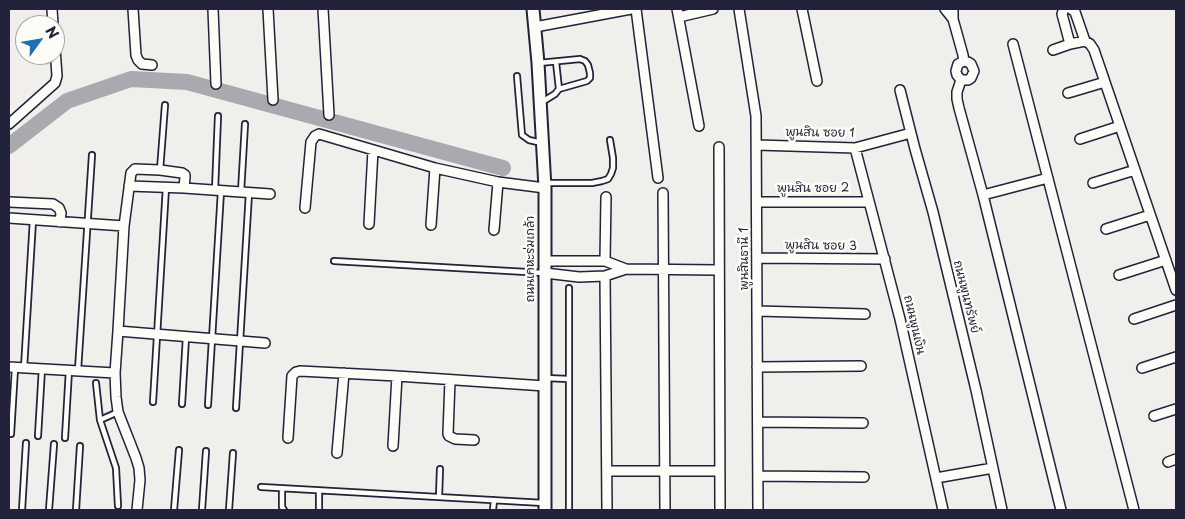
<!DOCTYPE html>
<meta charset="utf-8">
<style>
body{margin:0}
#map{position:relative;width:1185px;height:519px;overflow:hidden;background:#f0efec;font-family:"Playpen Sans",sans-serif}
canvas{display:block}
.frame{position:absolute;inset:0;border:10px solid #22223b;pointer-events:none}
.north{position:absolute;left:15px;top:15px;width:50px;height:50px;box-sizing:border-box;background:#fdfcf7;border:1px solid #a5a5ac;border-radius:50%;rotate:58deg;font-size:14px;font-weight:700;line-height:20px;text-align:center;color:#22223b}
.north::after{content:'';display:block;margin:auto;width:18px;height:22px;background:#1f6fb2;clip-path:polygon(50% 0,100% 100%,50% 72%,0 100%)}
</style>
<div id="map">
<canvas width="1185" height="519"></canvas>
<div class="frame"></div>
<div class="north">N</div>
</div>
<script>
const c = document.querySelector('canvas').getContext('2d');
c.lineJoin = 'round';
const toPath = rows => new Path2D(rows.map(r => 'M' + r).join(''));
function stroke(path, color, width, dash) { c.strokeStyle = color; c.lineWidth = width; c.lineCap = dash ? 'butt' : 'round'; c.setLineDash(dash || []); c.stroke(path); }
function drawText(font, color, halo, rows, align = 'center') {
  c.font = font + ' "Playpen Sans","Playpen Sans Thai",sans-serif'; c.lineWidth = 5; c.setLineDash([]); c.textBaseline = 'middle'; c.strokeStyle = halo; c.fillStyle = color; for (const [text, x, y, turn = 0] of rows) {
    c.save(); c.translate(x, y); c.rotate((+turn || 0) * Math.PI / 180); c.textAlign = isNaN(turn) ? turn : align; if (halo) c.strokeText(text, 0, 0); c.fillText(text, 0, 0); c.restore();
  }
}
stroke(toPath([
 [9,146,67,101,131,79,187,82,503,168]
]), '#a9a9b0', 16);
const service = toPath([
 [556,62,559,89],
 [539,63,580,59,585,61,588,65,590,73,590,78,587,81,559,89,555,94,542,102],
 [517,76,522,135,529,140,542,143],
 [160,170,165,105],
 [546,183,592,183,602,181,608,179,611,174,613,168,613,158,610,140],
 [215,190,218,116],
 [241,192,245,124],
 [334,261,544,273],
 [24,368,33,220],
 [78,370,92,155],
 [545,378,569,379],
 [96,383,100,420,116,468,118,506],
 [153,402,166,187],
 [182,404,186,337],
 [208,405,221,191],
 [236,408,249,193],
 [100,420,118,412],
 [11,434,15,368],
 [38,436,42,368],
 [65,438,69,370],
 [261,487,544,503],
 [282,489,282,507,284,510],
 [439,497,440,469],
 [22,510,26,443],
 [49,510,54,444],
 [76,510,80,446],
 [174,510,179,450],
 [202,510,206,451],
 [229,510,233,453],
 [319,510,319,491],
 [493,510,494,500],
 [569,510,569,288]
]);
const minor = toPath([
 [52,9,53,25],
 [133,9,136,55,138,60,142,64,152,65],
 [213,9,216,84],
 [268,9,273,100],
 [323,9,329,115],
 [636,9,658,178],
 [677,9,699,126],
 [739,9,756,116,758,510],
 [802,9,817,81],
 [945,9,953,19],
 [953,9,953,19,963,55,964,61,958,64,956,71,957,75,961,80,957,92,957,99,959,108,983,195,1061,510],
 [1064,9,1062,14,1070,44],
 [1071,9,1075,12,1085,41],
 [679,17,713,9],
 [535,27,631,9],
 [1013,44,1134,510],
 [1053,50,1070,44,1085,41,1090,44,1094,50,1176,290],
 [961,80,968,80,971,78,974,71,971,64,968,62,964,61],
 [900,90,915,149,933,212,976,390,1002,510],
 [1068,93,1105,82],
 [9,124,55,83,57,76,55,48],
 [1080,139,1120,126],
 [757,145,855,148,911,133],
 [719,147,720,510],
 [855,148,900,319,943,510],
 [1093,183,1135,170],
 [129,186,184,188,270,194],
 [663,193,665,510],
 [983,195,1048,178],
 [9,202,53,204,59,208,61,213,60,222],
 [757,202,869,202],
 [305,208,311,142,315,136,319,134,435,168],
 [9,218,124,226],
 [369,224,373,150],
 [431,225,435,168,498,182,545,188],
 [1106,229,1150,215],
 [494,230,498,182],
 [758,258,885,259],
 [545,261,605,261,626,269],
 [605,261,606,197],
 [545,273,579,277,605,276,626,269,718,270],
 [1119,275,1166,260],
 [605,276,607,510],
 [758,311,865,314],
 [1134,319,1176,305],
 [118,331,265,343],
 [9,367,115,373],
 [757,367,861,366],
 [1142,368,1176,357],
 [450,380,448,434,449,436,455,439,474,440],
 [1154,416,1176,409],
 [758,422,863,423],
 [288,438,292,376,296,372,300,371,397,376,545,386],
 [393,446,397,376],
 [337,453,344,373],
 [1168,462,1176,459],
 [607,471,719,471],
 [758,476,864,477],
 [936,478,993,468],
 [137,510,140,480,139,468,136,458,118,412,116,397,115,373,118,331,124,226,131,173,135,169,160,170,182,173,185,175,185,177,184,188]
]);
const tertiary = toPath([
 [533,9,538,63,545,188,545,510]
]);
stroke(service, '#22223b', 8);
stroke(minor, '#22223b', 12);
stroke(tertiary, '#22223b', 15);
stroke(service, '#fdfcf7', 4.5);
stroke(minor, '#fdfcf7', 9);
stroke(tertiary, '#fdfcf7', 11);
drawText('12px', '#22223b', '#fdfcf7', [
 ["พูนสิน ซอย 1",820,133,1],
 ["พูนสิน ซอย 2",813,189],
 ["พูนสิน ซอย 3",821,246,1],
 ["ถนนเคหะร่มเกล้า",531,259,-90],
 ["พูนสินธานี 1",745,259,-90],
 ["ถนนพูนทรัพย์",966,297,76],
 ["ถนนพูนเงิน",914,325,77]
]);
</script>
